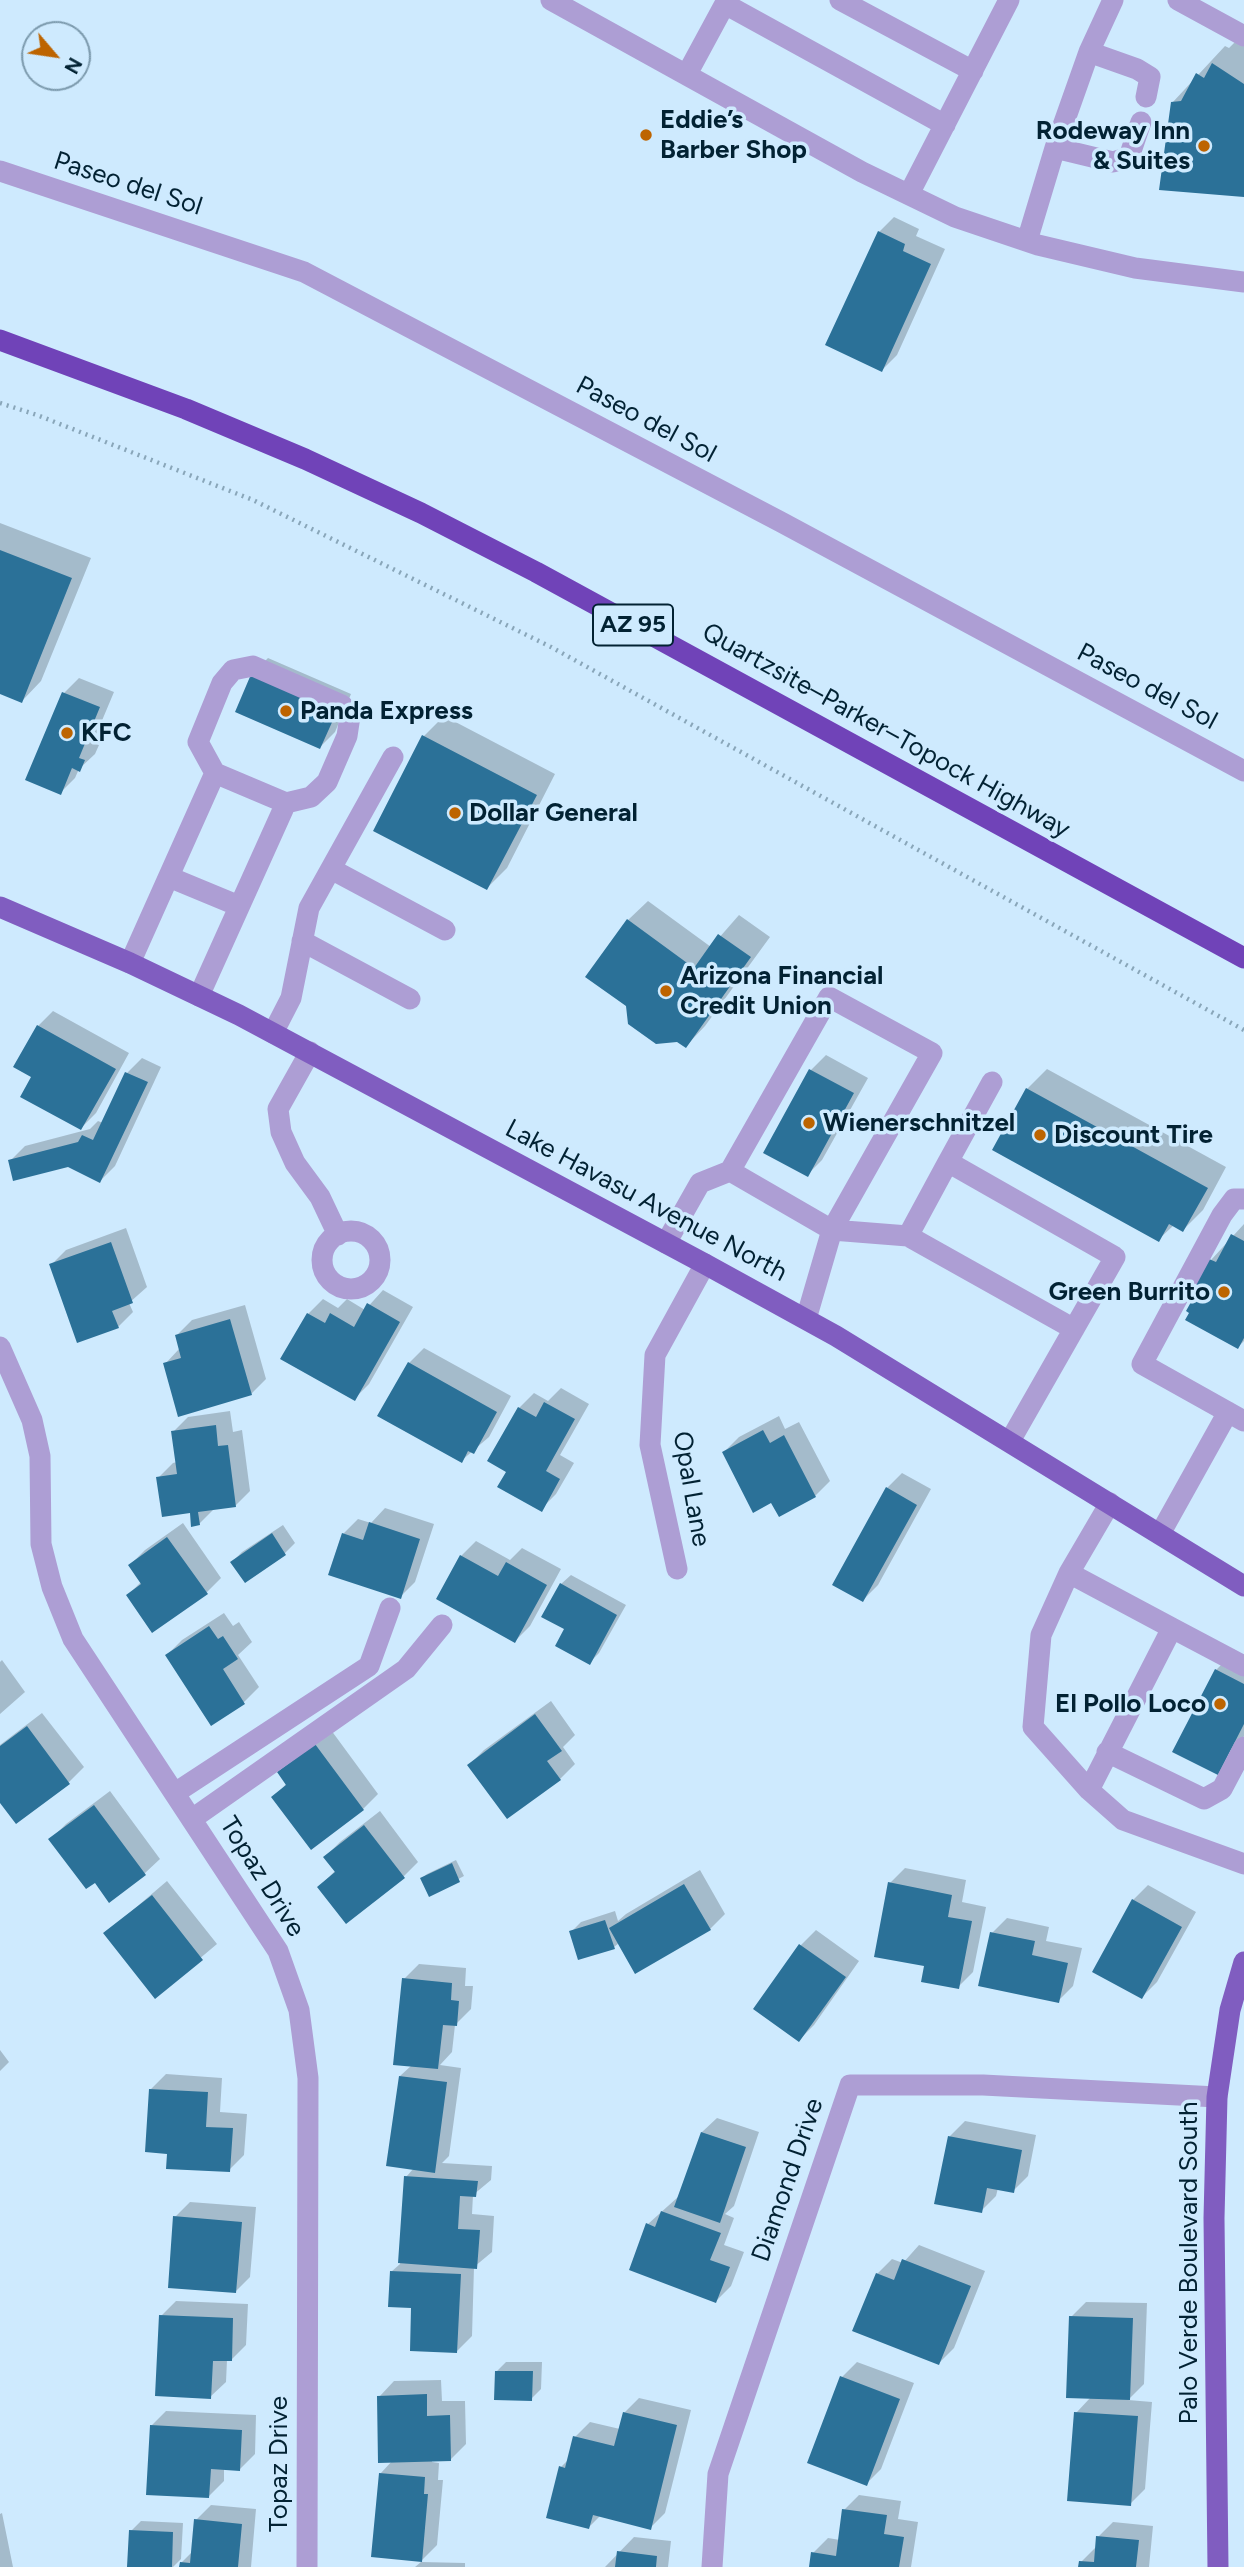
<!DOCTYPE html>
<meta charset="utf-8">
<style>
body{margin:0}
#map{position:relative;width:1244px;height:2567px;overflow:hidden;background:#ceeafe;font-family:Figtree,sans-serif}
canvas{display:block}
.north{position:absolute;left:21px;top:21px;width:70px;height:70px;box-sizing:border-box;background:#ceeafe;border:2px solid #7c9aad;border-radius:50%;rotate:119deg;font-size:19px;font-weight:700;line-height:28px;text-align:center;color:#022233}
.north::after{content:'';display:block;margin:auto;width:24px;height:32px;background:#bd6400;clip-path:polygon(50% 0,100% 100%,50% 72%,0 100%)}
</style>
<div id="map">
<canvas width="1244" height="2567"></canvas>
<div class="north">N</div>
</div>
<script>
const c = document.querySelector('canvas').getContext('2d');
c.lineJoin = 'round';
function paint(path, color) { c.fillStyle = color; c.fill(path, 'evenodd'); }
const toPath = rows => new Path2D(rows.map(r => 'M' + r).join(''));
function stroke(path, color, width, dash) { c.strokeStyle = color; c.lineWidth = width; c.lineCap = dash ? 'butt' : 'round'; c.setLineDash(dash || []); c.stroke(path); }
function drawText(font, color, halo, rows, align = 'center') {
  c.font = font + ' Figtree,sans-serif'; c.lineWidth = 7; c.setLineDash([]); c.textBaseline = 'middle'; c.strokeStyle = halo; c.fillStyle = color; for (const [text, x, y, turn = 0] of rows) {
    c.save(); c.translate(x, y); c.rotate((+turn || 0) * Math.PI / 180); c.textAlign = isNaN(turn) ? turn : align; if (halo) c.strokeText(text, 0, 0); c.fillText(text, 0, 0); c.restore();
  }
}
paint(toPath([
 [1241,36,1244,38,1244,196,1172,103,1225,46,1229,48],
 [894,217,919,229,916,236,945,249,897,355,882,370,879,232],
 [0,523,91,558,41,681,22,701,0,692],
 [268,658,351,694,335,732,320,747,253,673],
 [79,678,114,692,93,742,99,745,95,754,79,769,75,778,60,793,27,779,64,693],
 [444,716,555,774,507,868,487,888,424,736],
 [648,901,711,947,739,915,770,937,705,1026,686,1046,628,920],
 [53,1011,129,1053,96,1113,81,1128,33,1077,38,1026],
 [826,1055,868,1078,822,1160,807,1175,766,1152,811,1070],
 [142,1058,161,1067,115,1166,100,1181,68,1166,10,1161,25,1146,90,1129,98,1121,103,1123,127,1073],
 [1047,1069,1226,1167,1203,1210,1183,1230,1174,1225,1158,1240,1027,1089],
 [1244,1224,1244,1341,1238,1347,1190,1299,1211,1260],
 [126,1228,147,1287,129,1303,133,1312,118,1327,51,1265,66,1250],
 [383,1290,413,1307,369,1384,354,1399,308,1314,323,1299,338,1308,347,1299,365,1310],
 [245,1305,266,1379,251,1394,165,1364,180,1348,177,1335,192,1320],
 [424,1348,511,1396,489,1437,461,1461,409,1363],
 [561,1388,589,1404,560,1455,574,1463,556,1494,541,1509,508,1471,519,1408,534,1393,548,1401],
 [230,1411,233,1432,242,1430,250,1491,235,1506,215,1508,199,1524,191,1511,158,1478,173,1463,177,1462,173,1432,188,1417],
 [779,1416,785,1429,799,1422,830,1481,815,1496,724,1452,739,1437],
 [902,1473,931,1489,878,1585,863,1600,887,1488],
 [385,1508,434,1524,415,1582,400,1597,343,1534,358,1519,371,1523],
 [183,1523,221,1578,207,1592,128,1595,142,1581,130,1565,145,1550],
 [283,1525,295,1543,285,1553,245,1581,232,1562,242,1552],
 [476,1541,510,1560,522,1548,561,1569,530,1626,515,1641,461,1556],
 [571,1575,626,1605,599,1653,589,1663,561,1584],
 [224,1613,233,1626,239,1622,252,1642,238,1655,259,1687,244,1702,211,1723,167,1655,182,1640],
 [1231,1655,1244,1661,1244,1736,1233,1758,1216,1670],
 [2,1660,25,1692,0,1714,0,1662],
 [551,1701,575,1735,563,1747,575,1764,560,1779,469,1765,484,1750],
 [42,1713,84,1767,69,1782,16,1822,0,1800,0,1745],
 [331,1730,378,1794,363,1809,311,1848,274,1797,287,1783,279,1772],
 [110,1791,160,1859,145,1873,109,1900,95,1881,51,1839,66,1824],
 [380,1811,418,1862,403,1877,319,1887,336,1870,325,1857,340,1842],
 [456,1860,464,1876,430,1894,422,1878,427,1874],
 [905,1868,966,1880,962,1902,986,1907,973,1972,958,1987,926,1964,890,1883],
 [700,1870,725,1914,710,1929,619,1943,614,1947,571,1932,581,1922,615,1911,618,1921,626,1914],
 [167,1881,217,1944,155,1996,106,1933],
 [1148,1885,1196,1912,1157,1982,1142,1997,1133,1900],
 [1007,1918,1049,1927,1046,1941,1082,1948,1073,1986,1058,2001,992,1933],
 [816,1930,859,1961,814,2025,799,2040,801,1945],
 [419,1964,466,1968,465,1986,473,1986,471,2009,455,2025,452,2052,440,2065,461,2068,449,2156,442,2163,492,2166,491,2180,473,2195,472,2214,494,2216,492,2252,474,2267,472,2336,457,2351,413,2306,391,2272,400,2264,406,2177,414,2168,400,2076,412,2065,404,1979],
 [0,2050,9,2062,0,2071],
 [166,2074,222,2078,220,2112,247,2114,244,2155,229,2170,169,2152,151,2089],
 [717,2118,759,2132,734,2206,725,2214,734,2218,724,2245,744,2252,731,2286,716,2301,648,2224,678,2197,680,2197,702,2132],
 [965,2121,1036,2135,1028,2176,1013,2191,998,2188,996,2196,981,2211,950,2136],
 [190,2202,256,2207,250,2277,235,2292,175,2217],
 [919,2245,985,2271,954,2348,939,2363,877,2274,892,2259,903,2263],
 [176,2301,248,2304,246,2345,231,2360,227,2360,226,2382,210,2397,161,2316],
 [1086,2302,1147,2303,1144,2384,1128,2400,1152,2402,1145,2489,1130,2504,1076,2413,1091,2397,1071,2317],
 [506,2362,542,2362,541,2389,531,2399,497,2371],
 [857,2362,914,2383,881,2469,866,2484,842,2377],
 [441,2380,442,2401,465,2401,466,2444,451,2459,432,2459,432,2462,439,2463,438,2480,443,2480,437,2545,422,2560,380,2474,393,2460,379,2397,394,2381],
 [639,2398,691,2410,665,2513,650,2528,601,2515,589,2527,561,2467,569,2459,575,2437,590,2422,620,2429,624,2413],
 [166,2411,256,2415,255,2454,240,2469,224,2468,224,2481,209,2496,151,2426],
 [859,2495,901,2501,898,2519,918,2522,911,2567,811,2567,813,2553,828,2538,840,2540,844,2510],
 [211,2505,256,2509,251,2567,181,2567,181,2563,193,2551,196,2520],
 [2,2513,13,2567,0,2567,0,2514],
 [141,2521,183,2523,181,2559,173,2567,129,2567,131,2531],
 [1113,2522,1153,2526,1149,2567,1080,2567,1081,2562,1096,2547,1098,2537],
 [634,2537,671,2541,668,2567,605,2567],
 [421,2562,465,2563,465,2567,415,2567]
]), '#0003');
paint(toPath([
 [1212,63,1244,84,1244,197,1159,190,1171,102,1181,101,1196,73,1204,78],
 [878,231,905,244,903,251,931,264,882,372,825,345],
 [0,550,72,578,22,703,0,694],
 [252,672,338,709,320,749,235,712],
 [62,692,100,707,79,758,85,760,80,772,72,768,61,795,25,780],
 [422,735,537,795,487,890,373,831],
 [627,919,694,968,718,934,751,957,686,1048,677,1042,656,1044,628,1024,626,1006,585,977],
 [37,1025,116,1069,81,1130,20,1097,31,1077,13,1067],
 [809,1069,854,1093,808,1177,763,1153],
 [125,1072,148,1082,100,1183,68,1167,13,1181,8,1160,78,1142,82,1135,93,1140],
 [1026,1088,1208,1188,1183,1232,1169,1224,1159,1242,992,1150],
 [1231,1234,1244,1241,1244,1338,1238,1349,1185,1320,1189,1313,1186,1311,1191,1302,1187,1300,1209,1259,1216,1262],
 [111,1242,133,1303,112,1311,119,1328,77,1343,49,1264],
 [367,1303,400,1322,355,1401,280,1359,307,1313,325,1323,330,1313,354,1327],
 [230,1319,252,1395,178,1417,163,1363,181,1358,175,1335],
 [408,1362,497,1412,474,1454,468,1451,462,1463,377,1416],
 [544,1402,575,1419,546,1471,560,1479,542,1512,497,1487,506,1472,487,1461,518,1407,536,1417],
 [216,1425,218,1446,228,1445,236,1507,198,1512,200,1525,191,1527,190,1513,162,1517,156,1477,177,1474,171,1431],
 [763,1430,770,1443,784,1435,816,1497,779,1517,771,1503,753,1513,722,1452],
 [886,1487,917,1505,863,1602,832,1585],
 [369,1522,420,1539,401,1599,328,1575,342,1533,363,1540],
 [272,1533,286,1555,245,1583,230,1562],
 [167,1537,208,1594,152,1633,126,1595,141,1584,128,1565],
 [460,1555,498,1576,506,1562,547,1585,515,1643,436,1599],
 [560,1583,617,1615,590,1665,555,1646,564,1629,541,1617],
 [209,1626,218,1639,223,1636,238,1659,223,1669,245,1704,211,1726,165,1655],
 [1215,1669,1244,1684,1244,1724,1218,1775,1172,1752],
 [535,1714,562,1751,547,1761,561,1780,507,1819,467,1765],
 [27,1726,70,1784,16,1824,0,1803,0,1746],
 [315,1744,364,1810,311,1850,271,1797,286,1785,277,1772],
 [94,1805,146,1875,109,1903,95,1883,86,1889,48,1839],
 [364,1825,405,1878,346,1924,317,1887,335,1872,323,1857],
 [452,1863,460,1882,429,1897,420,1878],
 [888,1882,952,1895,948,1917,972,1921,959,1989,921,1982,924,1966,874,1957],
 [684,1884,711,1930,635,1974,609,1928],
 [152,1895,203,1960,155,1999,103,1933],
 [1132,1899,1182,1927,1142,1999,1092,1972],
 [605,1920,615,1949,578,1960,569,1931],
 [990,1932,1035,1941,1032,1955,1068,1963,1059,2003,978,1986],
 [799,1944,846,1977,799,2042,753,2009],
 [402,1978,452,1983,451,2000,459,2001,457,2026,443,2025,438,2069,393,2065],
 [399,2076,447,2082,435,2173,386,2166],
 [149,2089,208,2092,206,2127,233,2128,230,2172,166,2169,167,2154,145,2152],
 [701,2132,746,2147,720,2223,674,2207],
 [948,2136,1022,2150,1014,2193,987,2188,982,2213,934,2204],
 [404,2176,478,2181,476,2197,460,2196,458,2229,480,2230,477,2269,398,2263],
 [661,2211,721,2233,710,2260,730,2267,716,2303,629,2270,646,2223,655,2227],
 [173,2216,242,2222,236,2293,168,2288],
 [902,2259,971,2286,939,2365,852,2331,876,2273,894,2280],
 [390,2271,461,2274,457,2353,410,2351,411,2308,388,2307],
 [159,2315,233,2318,232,2361,213,2361,211,2399,155,2396],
 [1069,2316,1133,2318,1130,2400,1066,2398],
 [495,2371,533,2371,532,2401,494,2400],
 [840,2376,900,2399,867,2486,807,2463],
 [427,2394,427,2416,450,2415,451,2461,378,2463,377,2396],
 [623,2412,677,2425,651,2530,593,2515,589,2529,546,2518,559,2466,565,2468,573,2436,614,2446],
 [1074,2412,1138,2416,1131,2506,1067,2501],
 [150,2425,242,2430,240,2471,211,2469,209,2498,146,2495],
 [379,2473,425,2477,424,2494,428,2494,422,2562,371,2557],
 [842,2509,887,2515,884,2534,904,2537,899,2567,809,2567,811,2552,836,2556],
 [194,2519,242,2524,238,2567,179,2567,180,2562,190,2563],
 [129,2530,173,2532,172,2567,127,2567],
 [1096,2536,1139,2540,1136,2567,1078,2567,1079,2561,1094,2562],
 [617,2551,657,2556,656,2567,615,2567]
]), '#2b7198');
stroke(toPath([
 [0,403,37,415,253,500,551,647,1244,1030]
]), '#89a6b9', 4.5, [2, 5]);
stroke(toPath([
 [551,0,862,172,955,217,1038,245,1135,268,1244,282],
 [840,0,973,71],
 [1178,0,1244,36],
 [725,4,945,125],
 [1089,52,1137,69,1150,77,1146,97],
 [687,74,727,0],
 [1055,148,1113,162,1129,157,1141,122],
 [0,171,304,272,781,522,1244,771],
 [909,194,1009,0],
 [1027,241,1055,148,1089,52,1113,0],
 [331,869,445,930],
 [169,877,239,906],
 [302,941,410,999],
 [130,963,215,773],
 [199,996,286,803,215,773,198,742,222,683,233,670,253,666,342,705,350,716,347,736,327,782,311,797,286,803],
 [273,1033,291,998,309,908,393,757],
 [310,1052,278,1109,281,1132,295,1163,320,1197,338,1235],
 [948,1162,992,1082],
 [730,1171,832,1230,908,1236],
 [1244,1199,1234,1199,1222,1215,1142,1364,1244,1421],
 '322 1260a29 29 0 1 1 58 0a29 29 0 1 1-58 0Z',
 [666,1243,700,1183,730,1171,829,997,932,1053,832,1230,806,1319],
 [0,1347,32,1420,40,1456,41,1544,52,1587,73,1639,278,1951,299,2010,308,2078,307,2567],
 [1010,1441,1115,1257,948,1162,908,1236,1074,1329],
 [1110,1503,1069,1573,1041,1635,1033,1727,1089,1790,1123,1820,1244,1864],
 [1160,1534,1228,1412],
 [677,1569,650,1445,655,1355,705,1264],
 [1069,1573,1172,1628,1089,1790],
 [1172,1628,1244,1666],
 [1107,1752,1204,1799,1222,1789,1244,1747],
 [175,1793,369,1666,390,1608],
 [192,1819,406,1669,442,1625],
 [712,2567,718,2474,850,2085,983,2085,1217,2097]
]), '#ad9ed4', 21);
stroke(toPath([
 [0,907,130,963,239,1015,705,1264,836,1336,1244,1586],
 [1218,2567,1214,2218,1217,2097,1230,2010,1244,1962]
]), '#805dc0', 21);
stroke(toPath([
 [0,340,186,409,305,459,421,513,536,572,1244,958]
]), '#7043b8', 21);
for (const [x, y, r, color] of [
 [646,135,7,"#bd6400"],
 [1204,146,7,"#bd6400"],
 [286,711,7,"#bd6400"],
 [67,733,7,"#bd6400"],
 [455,813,7,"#bd6400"],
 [666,991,7,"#bd6400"],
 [809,1123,7,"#bd6400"],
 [1040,1135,7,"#bd6400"],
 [1224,1292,7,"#bd6400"],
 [1220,1704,7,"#bd6400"]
]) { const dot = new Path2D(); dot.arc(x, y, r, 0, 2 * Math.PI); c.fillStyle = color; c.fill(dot); stroke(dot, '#ceeafe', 2.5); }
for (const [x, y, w] of [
 [633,625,80]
]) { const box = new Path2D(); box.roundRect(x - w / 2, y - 20.5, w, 41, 5); c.fillStyle = '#ceeafe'; c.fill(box); stroke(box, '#022233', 2); }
drawText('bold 24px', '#022233', null, [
 ["AZ 95",633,625]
]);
drawText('bold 26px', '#022233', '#ceeafe', [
 ["Eddie’s",660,120],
 ["Barber Shop",660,150],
 ["Rodeway Inn",1190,131,"right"],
 ["& Suites",1190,161,"right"],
 ["Panda Express",300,711],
 ["KFC",81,733],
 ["Dollar General",469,813],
 ["Arizona Financial",680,976],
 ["Credit Union",680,1006],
 ["Wienerschnitzel",823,1123],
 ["Discount Tire",1054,1135],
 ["Green Burrito",1210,1292,"right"],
 ["El Pollo Loco",1206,1704,"right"]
], 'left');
drawText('26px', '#022233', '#ceeafe', [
 ["Paseo del Sol",128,184,18],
 ["Paseo del Sol",646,420,28],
 ["Paseo del Sol",1147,687,28],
 ["Quartzsite–Parker–Topock Highway",886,731,29],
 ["Lake Havasu Avenue North",646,1201,28],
 ["Opal Lane",691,1489,80],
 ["Topaz Drive",262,1877,58],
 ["Diamond Drive",788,2180,-71],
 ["Palo Verde Boulevard South",1189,2263,-90],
 ["Topaz Drive",279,2464,-90]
]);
</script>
